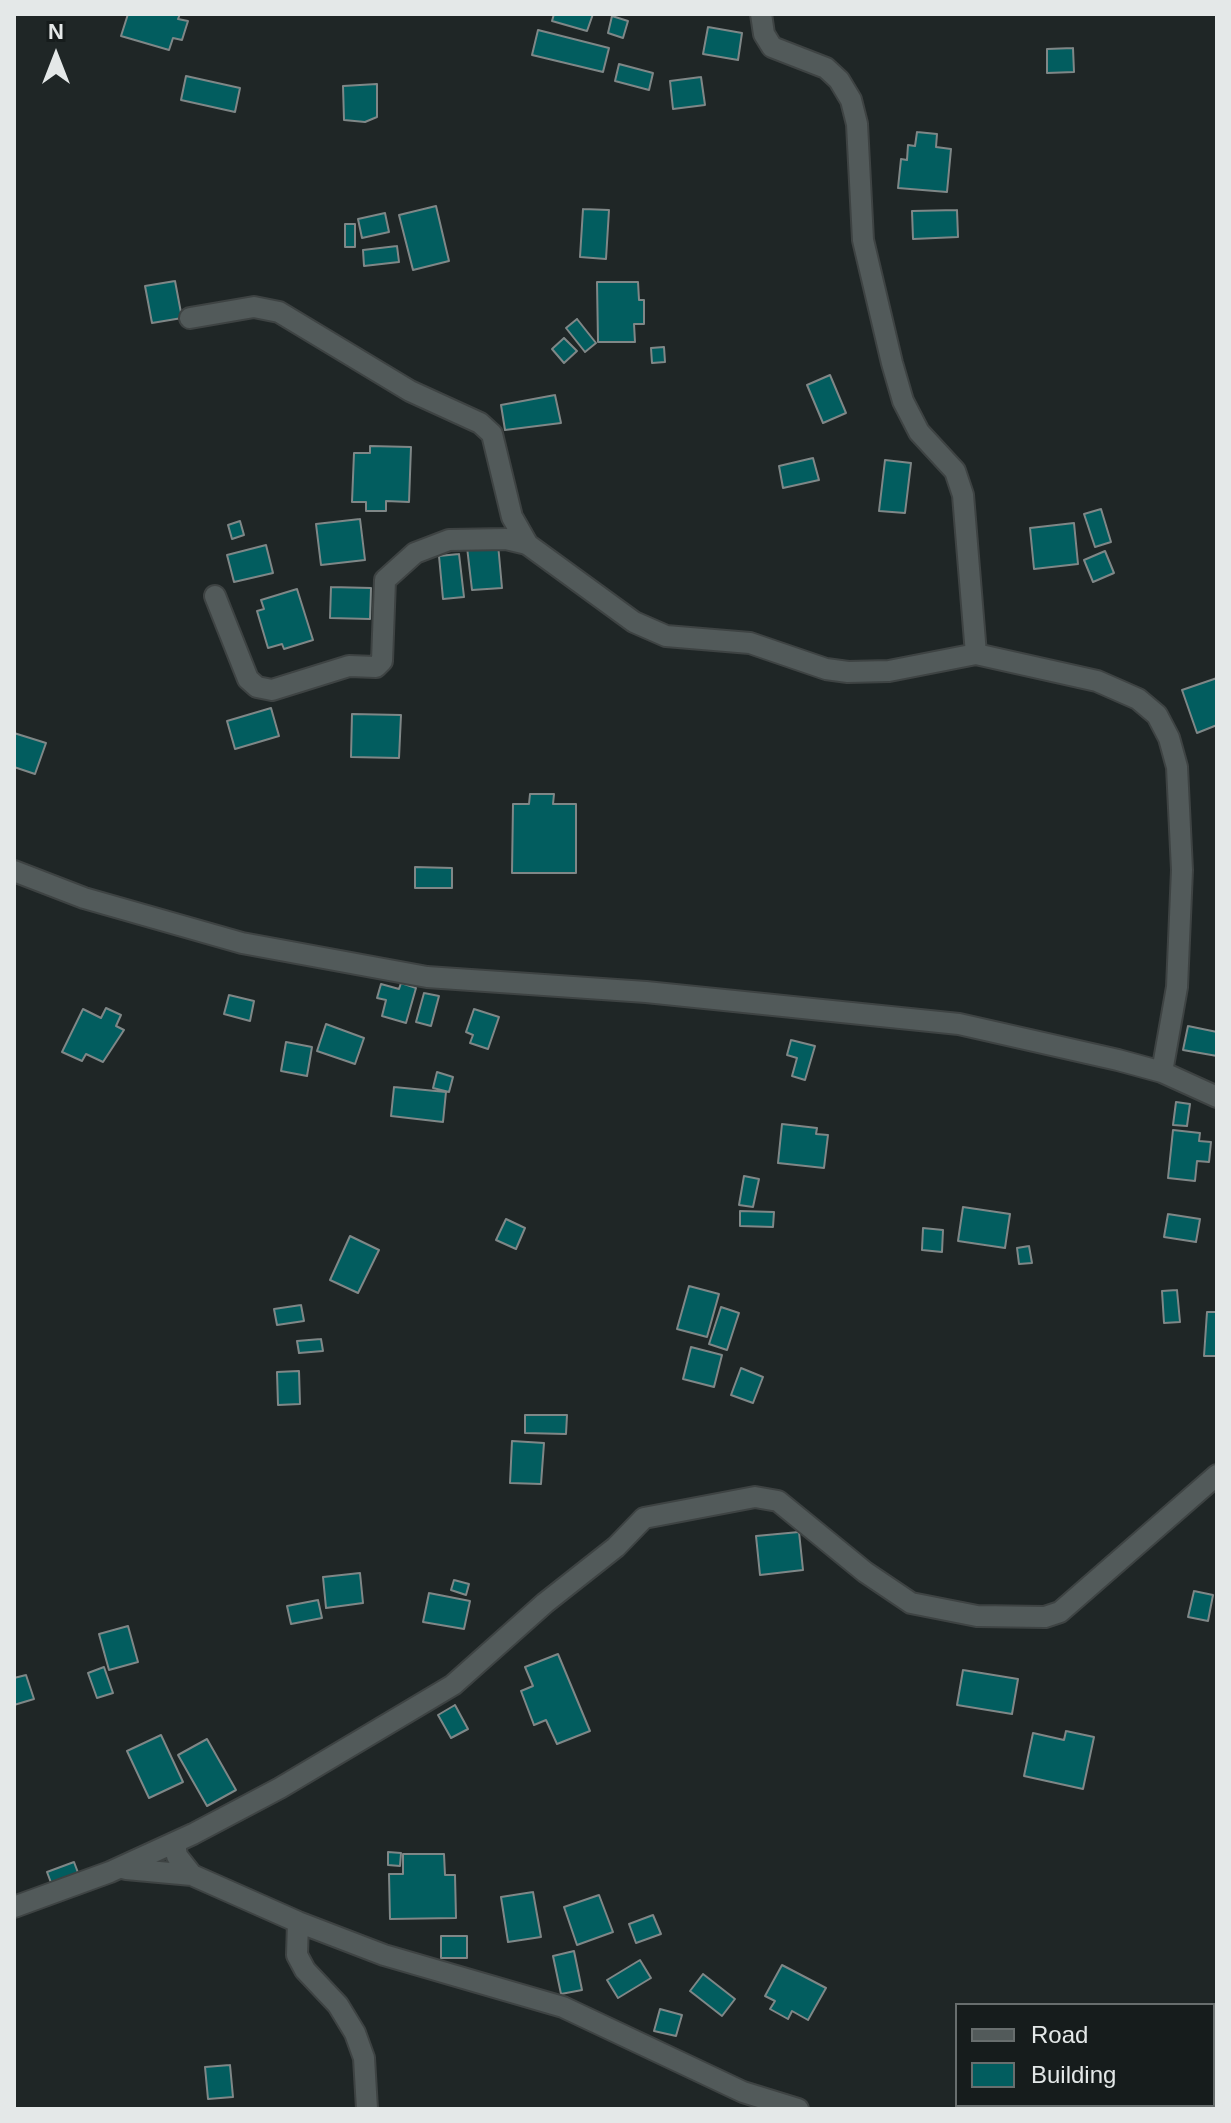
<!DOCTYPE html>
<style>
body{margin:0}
#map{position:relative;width:1231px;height:2123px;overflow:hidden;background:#1f2626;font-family:Arial,sans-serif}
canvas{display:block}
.frame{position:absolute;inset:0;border:16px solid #e4e8e8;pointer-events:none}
.legend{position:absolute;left:955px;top:2003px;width:260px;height:104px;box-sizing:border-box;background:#161c1c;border:2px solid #686e6e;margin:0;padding:10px 14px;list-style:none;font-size:24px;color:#e4e8e8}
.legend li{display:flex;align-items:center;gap:16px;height:40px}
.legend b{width:40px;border:2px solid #686e6e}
.north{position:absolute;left:16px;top:16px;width:80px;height:80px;-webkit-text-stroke:6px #161c1c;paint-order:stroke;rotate:0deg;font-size:22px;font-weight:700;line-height:32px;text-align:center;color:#e4e8e8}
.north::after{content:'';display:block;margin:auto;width:28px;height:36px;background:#e4e8e8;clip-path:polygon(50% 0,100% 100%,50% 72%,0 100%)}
</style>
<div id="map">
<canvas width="1231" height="2123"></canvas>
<div class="frame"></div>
<ul class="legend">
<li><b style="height:10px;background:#525a5a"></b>Road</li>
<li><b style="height:22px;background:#025d5f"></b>Building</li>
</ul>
<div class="north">N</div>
</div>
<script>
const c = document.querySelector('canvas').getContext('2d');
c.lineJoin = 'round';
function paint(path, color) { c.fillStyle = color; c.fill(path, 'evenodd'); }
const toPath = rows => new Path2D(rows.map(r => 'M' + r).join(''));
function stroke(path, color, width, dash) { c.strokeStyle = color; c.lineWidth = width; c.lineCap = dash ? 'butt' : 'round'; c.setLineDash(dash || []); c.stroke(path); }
const building = toPath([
 [128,14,180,14,178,19,188,21,182,40,173,38,169,50,121,36,128,14],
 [554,14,593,14,587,31,552,21,554,14],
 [612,16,628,21,623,38,608,33,612,16],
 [708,27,742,33,738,60,703,54,708,27],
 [538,30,609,48,603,72,532,55,538,30],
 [1073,48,1074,72,1047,73,1047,49,1073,48],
 [619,64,653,73,649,90,615,81,619,64],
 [186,76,240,88,235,112,181,100,186,76],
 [701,77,705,105,673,109,670,81,701,77],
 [377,84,377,117,365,122,344,120,343,86,377,84],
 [917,132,937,134,936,147,951,149,947,192,898,188,901,159,907,160,908,145,915,146,917,132],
 [436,206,449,261,413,270,399,215,436,206],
 [583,209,609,210,606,259,580,257,583,209],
 [957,210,958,237,913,239,912,211,957,210],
 [385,213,389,232,362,238,358,219,385,213],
 [345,224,355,224,355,247,345,247,345,224],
 [397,246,399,262,364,266,363,250,397,246],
 [175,281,182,318,152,323,145,286,175,281],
 [597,282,638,282,639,300,644,300,644,324,634,324,635,342,598,342,597,282],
 [577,319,596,343,585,352,566,328,577,319],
 [564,338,577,351,564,363,552,349,564,338],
 [664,347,665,362,652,363,651,348,664,347],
 [830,375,846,413,823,423,807,385,830,375],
 [555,395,561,423,505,430,501,405,555,395],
 [370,446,411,447,409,502,386,501,386,511,366,511,366,502,352,502,354,453,370,453,370,446],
 [813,458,819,480,783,488,779,466,813,458],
 [885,460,911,463,905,513,879,511,885,460],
 [1101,509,1111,542,1095,547,1084,514,1101,509],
 [360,519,365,560,321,565,316,524,360,519],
 [240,521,244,535,232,539,228,525,240,521],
 [1074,523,1078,564,1034,569,1030,528,1074,523],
 [498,544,502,588,472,590,467,547,498,544],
 [266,545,273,573,234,582,227,555,266,545],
 [1105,551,1114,573,1093,582,1084,560,1105,551],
 [459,554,464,597,443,599,439,556,459,554],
 [331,587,371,588,370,619,330,618,331,587],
 [297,589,313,640,284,649,282,644,268,648,257,611,264,609,261,600,297,589],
 [1217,678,1217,725,1197,733,1182,690,1217,678],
 [271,708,279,736,235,749,227,721,271,708],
 [352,714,401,715,399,758,351,757,352,714],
 [14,733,46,743,35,774,14,767,14,733],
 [530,794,554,794,553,804,576,804,576,873,512,873,513,804,529,804,530,794],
 [415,867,452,868,452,888,415,888,415,867],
 [401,983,416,988,406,1023,382,1016,386,1000,377,998,381,984,399,989,401,983],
 [424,993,439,996,431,1026,416,1022,424,993],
 [229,995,254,1001,250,1021,224,1014,229,995],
 [106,1008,121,1015,116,1026,124,1030,103,1062,86,1054,82,1061,62,1052,83,1009,101,1018,106,1008],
 [474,1009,499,1017,488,1049,470,1043,473,1035,466,1032,474,1009],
 [326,1024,364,1038,355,1064,317,1051,326,1024],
 [1188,1026,1217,1032,1217,1056,1183,1050,1188,1026],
 [791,1040,815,1046,805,1080,792,1076,797,1058,787,1055,791,1040],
 [286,1042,312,1047,307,1076,281,1071,286,1042],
 [437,1072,453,1077,449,1092,433,1088,437,1072],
 [394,1087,446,1092,443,1122,391,1116,394,1087],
 [1176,1102,1190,1104,1187,1126,1173,1125,1176,1102],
 [782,1124,817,1128,816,1134,828,1135,824,1168,778,1163,782,1124],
 [1173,1130,1200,1133,1199,1141,1211,1142,1209,1162,1197,1161,1195,1181,1168,1178,1173,1130],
 [744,1176,759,1179,753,1207,739,1205,744,1176],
 [963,1207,1010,1214,1005,1248,958,1241,963,1207],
 [740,1211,774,1212,773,1227,740,1226,740,1211],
 [1168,1214,1200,1219,1196,1242,1164,1237,1168,1214],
 [506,1219,525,1228,516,1249,496,1240,506,1219],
 [923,1228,943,1230,942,1252,922,1250,923,1228],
 [350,1236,379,1250,358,1293,330,1280,350,1236],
 [1029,1246,1032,1263,1019,1264,1017,1248,1029,1246],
 [689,1286,719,1294,707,1337,677,1329,689,1286],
 [1177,1290,1180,1322,1164,1323,1162,1291,1177,1290],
 [301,1305,304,1321,277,1325,274,1309,301,1305],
 [721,1307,739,1313,727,1350,709,1344,721,1307],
 [1207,1312,1217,1312,1217,1356,1204,1356,1207,1312],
 [321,1339,323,1351,299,1353,297,1341,321,1339],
 [691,1347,722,1355,714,1387,683,1379,691,1347],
 [741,1368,763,1377,753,1403,731,1395,741,1368],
 [299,1371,300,1404,278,1405,277,1372,299,1371],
 [525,1415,567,1415,566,1434,525,1433,525,1415],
 [512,1441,544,1443,541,1484,510,1483,512,1441],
 [799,1532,803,1570,760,1575,756,1536,799,1532],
 [360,1573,363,1603,326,1608,323,1577,360,1573],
 [454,1580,469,1584,466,1595,451,1590,454,1580],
 [1194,1591,1213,1595,1208,1621,1188,1617,1194,1591],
 [429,1593,470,1601,464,1629,423,1622,429,1593],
 [318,1600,322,1618,291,1624,287,1606,318,1600],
 [128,1626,138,1662,109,1670,99,1634,128,1626],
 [558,1654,590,1731,557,1744,546,1720,534,1725,521,1691,533,1686,525,1667,558,1654],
 [104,1667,113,1693,97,1698,88,1673,104,1667],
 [963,1670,1018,1679,1012,1714,957,1705,963,1670],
 [26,1675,34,1699,14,1705,14,1678,26,1675],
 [455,1705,468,1729,451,1738,438,1715,455,1705],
 [1066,1731,1094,1737,1083,1789,1024,1776,1033,1733,1064,1740,1066,1731],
 [161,1735,183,1782,149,1798,127,1751,161,1735],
 [207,1739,236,1790,207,1806,178,1755,207,1739],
 [388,1852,401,1853,400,1866,388,1865,388,1852],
 [403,1854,444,1854,445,1875,455,1875,456,1918,390,1919,389,1874,403,1874,403,1854],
 [74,1862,80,1878,53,1888,47,1872,74,1862],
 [533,1892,541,1937,508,1942,501,1897,533,1892],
 [599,1895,613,1932,577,1945,564,1907,599,1895],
 [653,1915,661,1934,636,1943,629,1924,653,1915],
 [441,1936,467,1936,467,1958,441,1958,441,1936],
 [574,1951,582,1990,561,1994,553,1956,574,1951],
 [640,1960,651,1978,618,1998,607,1980,640,1960],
 [782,1965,826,1988,808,2020,792,2011,788,2019,770,2009,775,2001,765,1996,782,1965],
 [703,1974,735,1999,722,2016,690,1991,703,1974],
 [660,2009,682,2015,676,2036,654,2031,660,2009],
 [230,2065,233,2097,208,2099,205,2067,230,2065]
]);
paint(building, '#025d5f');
stroke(building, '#7f8787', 2);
const minor = toPath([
 [761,14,764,34,772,47,826,68,839,80,851,100,857,124,863,240,892,363,903,401,919,432,955,471,963,495,976,654],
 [190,318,254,307,279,312,410,391,480,423,492,434,512,517,528,545],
 [215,596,248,679,257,687,272,690,349,666,376,667,382,661,385,580,415,553,449,540,506,539,527,544,634,622,666,636,750,643,826,669,848,672,889,671,976,654,1097,681,1138,699,1157,715,1169,738,1177,767,1182,870,1177,987,1162,1072],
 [14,871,84,898,242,943,427,977,646,992,959,1024,1118,1060,1162,1072,1217,1097],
 [175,1843,177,1856,192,1875,298,1922,384,1955,563,2007,743,2092,798,2109],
 [126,1869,192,1875],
 [14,1907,110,1872,193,1834,280,1788,453,1685,545,1603,616,1547,644,1518,755,1497,778,1501,865,1572,911,1603,977,1616,1045,1617,1060,1612,1217,1475],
 [298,1922,297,1955,305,1970,338,2005,355,2033,364,2058,367,2109]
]);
stroke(minor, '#3e4343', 24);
stroke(minor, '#525a5a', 20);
</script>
